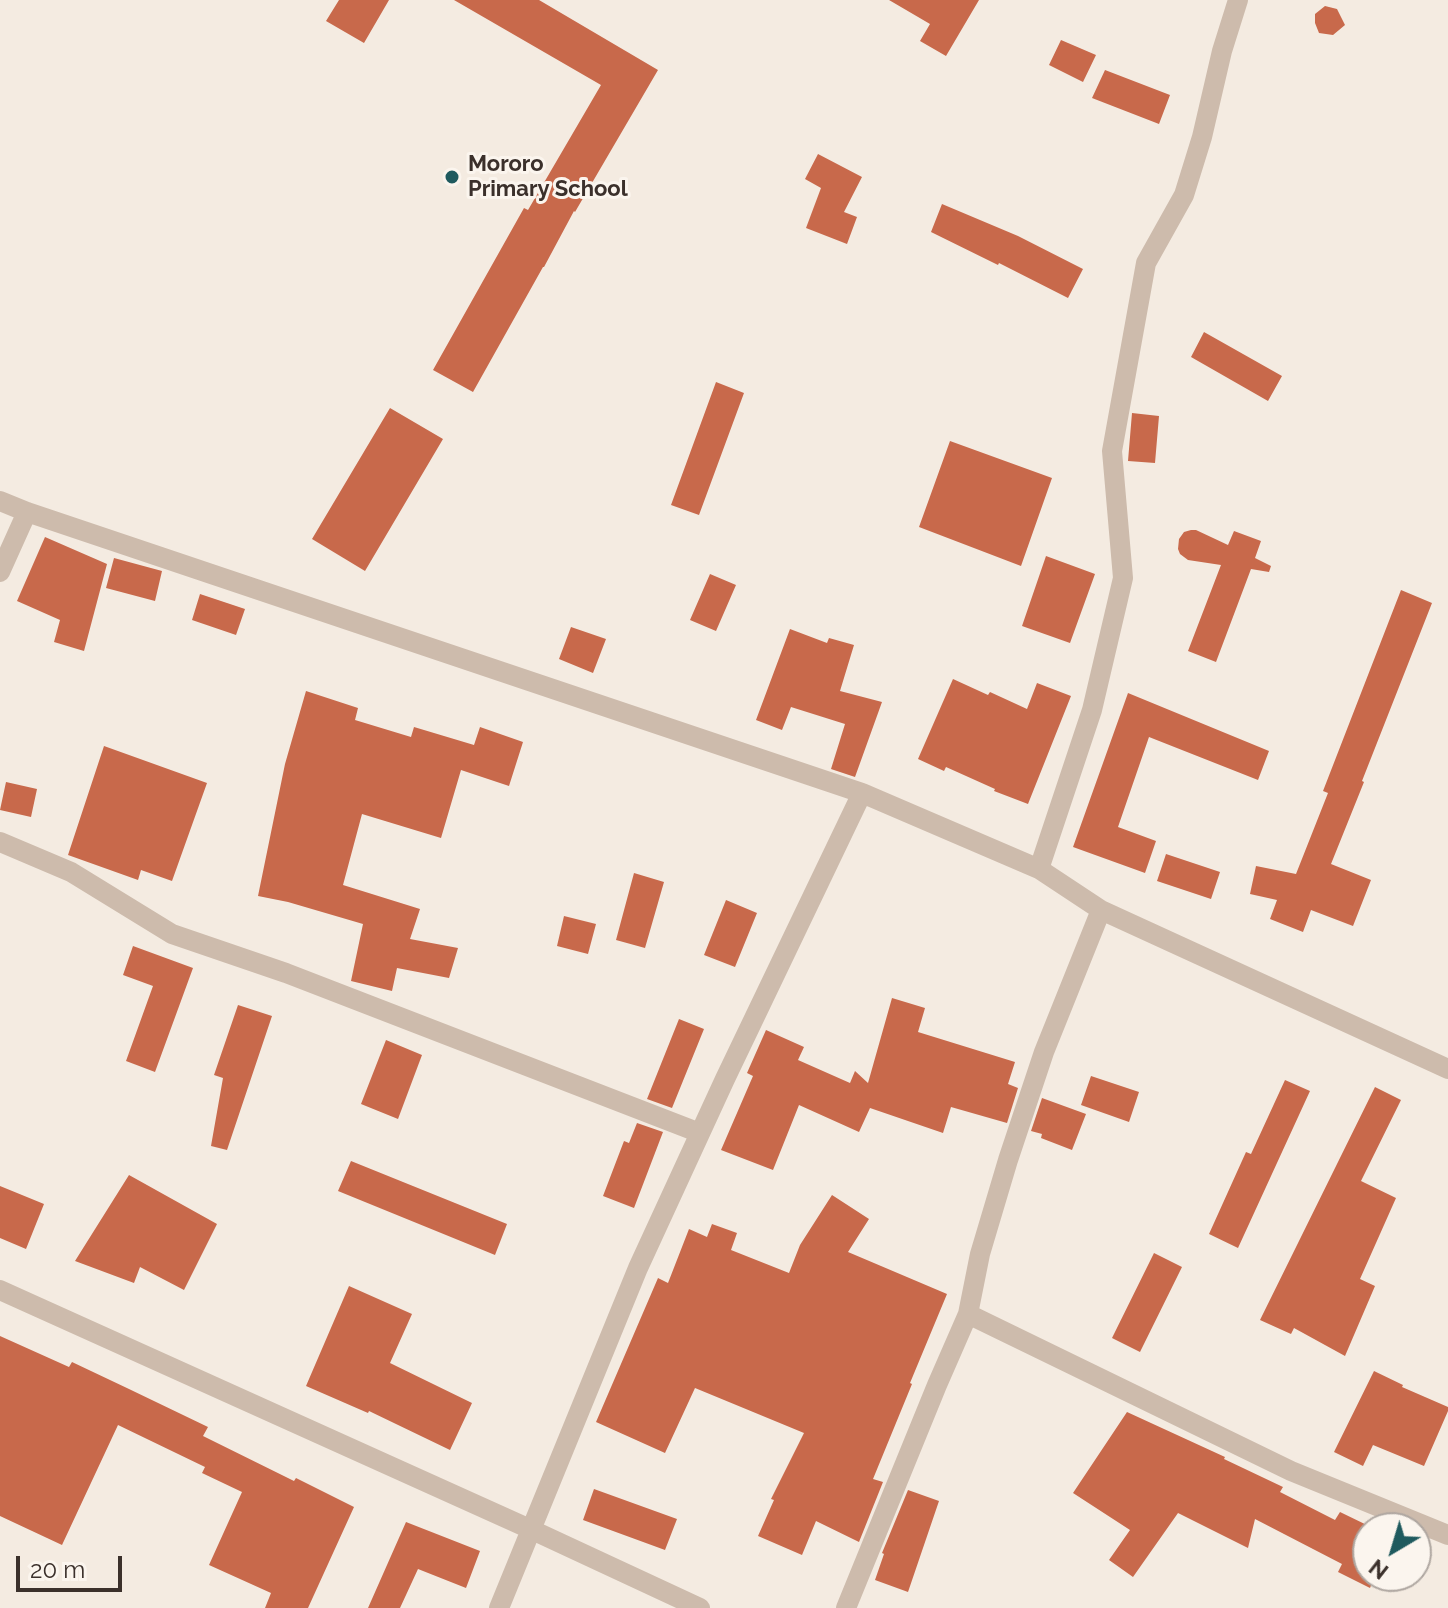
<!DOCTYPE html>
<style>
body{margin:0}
#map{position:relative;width:1448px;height:1608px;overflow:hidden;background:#f4ebe1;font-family:Raleway,sans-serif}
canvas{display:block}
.north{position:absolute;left:1352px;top:1512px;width:80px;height:80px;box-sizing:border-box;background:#fbf5ee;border:2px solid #aea6a0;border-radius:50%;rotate:218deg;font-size:22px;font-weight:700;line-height:32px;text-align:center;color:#3b302b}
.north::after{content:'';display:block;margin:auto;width:28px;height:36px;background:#1f5a5e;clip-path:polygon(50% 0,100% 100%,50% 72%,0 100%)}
.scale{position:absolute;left:16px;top:1556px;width:106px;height:36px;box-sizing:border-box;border:4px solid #3b302b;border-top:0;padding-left:10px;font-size:24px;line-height:28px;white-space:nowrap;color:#3b302b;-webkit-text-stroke:6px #fbf5ee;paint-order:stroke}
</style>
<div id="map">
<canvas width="1448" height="1608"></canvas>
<div class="north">N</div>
<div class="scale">20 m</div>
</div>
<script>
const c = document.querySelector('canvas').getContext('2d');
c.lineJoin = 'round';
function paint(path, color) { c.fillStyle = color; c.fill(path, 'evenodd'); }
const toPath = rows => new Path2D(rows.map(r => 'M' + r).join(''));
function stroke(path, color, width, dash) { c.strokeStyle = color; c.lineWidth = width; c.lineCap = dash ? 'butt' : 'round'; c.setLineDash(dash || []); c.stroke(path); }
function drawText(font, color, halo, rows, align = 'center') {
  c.font = font + ' Raleway,sans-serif'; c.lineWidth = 6; c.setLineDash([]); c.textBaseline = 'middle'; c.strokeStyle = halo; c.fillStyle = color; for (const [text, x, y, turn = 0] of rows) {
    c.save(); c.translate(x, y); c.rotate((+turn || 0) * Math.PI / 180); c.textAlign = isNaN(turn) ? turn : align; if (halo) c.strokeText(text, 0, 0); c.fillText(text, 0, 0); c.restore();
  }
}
paint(toPath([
 [339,0,389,0,364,43,326,21],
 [454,0,539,0,658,70,575,212,574,211,544,267,543,267,473,392,433,370,524,208,528,210,601,85],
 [889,0,979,0,946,56,920,41,930,24],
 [1325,6,1337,9,1345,25,1333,35,1319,33,1315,23,1315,14],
 [1061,40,1096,55,1083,82,1049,65],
 [1105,70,1170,95,1159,124,1092,98],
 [818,154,862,177,844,212,857,217,847,244,806,228,821,188,805,179],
 [942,204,1018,236,1083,269,1068,298,999,263,998,265,931,232],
 [1204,332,1282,376,1268,401,1191,357],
 [716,382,744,393,699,515,671,505],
 [390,408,443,439,365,571,312,539],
 [1132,413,1159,416,1155,463,1128,461],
 [950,441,1052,478,1021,566,919,527],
 [1191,530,1196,530,1228,545,1234,531,1261,541,1255,558,1271,566,1269,572,1251,569,1216,662,1188,651,1221,565,1188,560,1180,554,1178,549,1179,539,1184,532],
 [45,537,107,564,84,651,54,642,60,620,17,601],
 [1046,556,1095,574,1070,643,1022,626],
 [114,558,162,571,155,601,106,588],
 [710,574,736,585,716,631,690,620],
 [1401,590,1432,603,1362,781,1364,782,1331,864,1371,880,1353,926,1311,910,1303,932,1270,919,1277,900,1250,894,1256,866,1296,874,1328,793,1323,791],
 [200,594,245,609,236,635,192,620],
 [571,627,606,639,593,673,559,659],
 [790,629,827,643,829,638,854,645,840,691,882,702,855,777,831,769,845,724,791,707,782,730,756,720],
 [953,679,988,695,990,692,1027,709,1037,683,1071,696,1028,804,994,791,995,789,946,767,944,771,918,759],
 [306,691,358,708,355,720,411,737,414,727,474,745,480,727,523,742,509,786,461,770,441,838,362,814,343,885,420,909,410,939,458,948,449,978,397,968,392,991,351,981,363,924,288,902,258,896,285,764],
 [1128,693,1269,751,1258,780,1149,737,1118,827,1156,841,1145,873,1073,847],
 [104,746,207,783,172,881,141,870,138,880,68,855],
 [6,782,37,789,31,817,0,810],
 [1166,854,1220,872,1211,899,1157,881],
 [634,873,664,882,645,948,616,940],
 [726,900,757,913,735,967,704,955],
 [564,916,596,924,588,954,557,946],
 [133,946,193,968,155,1072,126,1061,153,986,123,975],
 [892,998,925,1008,918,1032,1015,1062,1008,1084,1018,1088,1007,1123,951,1107,943,1133,870,1108,859,1132,799,1105,773,1170,721,1150,753,1076,747,1073,766,1030,804,1047,798,1060,850,1083,855,1071,868,1083],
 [238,1005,272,1016,227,1150,211,1146,223,1078,214,1075],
 [679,1019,704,1029,672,1108,647,1099],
 [386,1040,422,1055,398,1119,361,1104],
 [1091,1076,1139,1092,1129,1122,1081,1105],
 [1285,1080,1310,1091,1238,1248,1209,1234,1246,1152,1251,1154],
 [1375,1087,1401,1100,1361,1181,1396,1198,1360,1279,1375,1286,1345,1356,1294,1328,1291,1334,1260,1320],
 [1042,1098,1086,1114,1072,1150,1041,1138,1042,1134,1031,1131],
 [637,1123,663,1132,634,1208,603,1196,624,1141,629,1143],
 [351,1161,507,1224,495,1255,338,1191],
 [129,1175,217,1224,184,1290,140,1267,134,1283,75,1261],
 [0,1186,44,1204,26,1249,0,1238],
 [832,1195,869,1219,848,1252,947,1294,910,1383,912,1384,873,1479,883,1482,859,1542,816,1521,802,1555,758,1536,774,1500,771,1499,804,1433,695,1388,665,1453,596,1422,658,1278,668,1283,689,1229,707,1237,712,1224,737,1233,731,1250,789,1273,800,1245],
 [1154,1253,1182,1267,1140,1352,1112,1338],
 [349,1286,412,1314,390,1363,472,1403,450,1450,369,1411,368,1413,306,1386],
 [0,1336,69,1367,72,1362,129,1389,208,1427,203,1436,294,1481,296,1478,354,1507,308,1608,265,1608,271,1593,209,1565,242,1492,202,1473,205,1467,118,1425,62,1545,0,1516],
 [1374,1371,1403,1385,1402,1387,1448,1407,1448,1411,1424,1466,1373,1445,1363,1466,1334,1452],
 [1127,1412,1225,1457,1224,1459,1283,1487,1280,1492,1335,1520,1340,1512,1373,1528,1368,1528,1368,1576,1375,1576,1370,1588,1338,1572,1342,1564,1255,1519,1248,1548,1178,1513,1133,1577,1109,1560,1130,1530,1073,1493],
 [594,1489,677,1519,665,1550,583,1520],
 [908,1490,939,1501,908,1592,875,1580,884,1554,882,1553],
 [406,1522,480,1551,466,1588,418,1569,400,1608,368,1608]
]), '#c8694b');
stroke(toPath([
 [0,501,27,512,862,793,1039,869,1101,910,1448,1069],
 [0,572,27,512],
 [0,842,71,872,172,934,286,973,700,1133],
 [1039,869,1092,710,1123,578,1112,451,1146,263,1184,195,1202,137,1222,51,1238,0],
 [0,1290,530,1529,700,1608],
 [968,1314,1291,1471,1448,1535],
 [499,1608,638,1268,725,1079,862,793],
 [846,1608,937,1385,968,1314,980,1254,1008,1160,1044,1052,1101,910]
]), '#cdbbac', 20);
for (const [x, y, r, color] of [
 [452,177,8,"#1f5a5e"]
]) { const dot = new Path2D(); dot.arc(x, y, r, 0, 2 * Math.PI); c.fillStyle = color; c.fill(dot); stroke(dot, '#fbf5ee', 3); }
drawText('bold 22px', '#3b302b', '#fbf5ee', [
 ["Mororo",468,164],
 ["Primary School",468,189]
], 'left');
</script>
